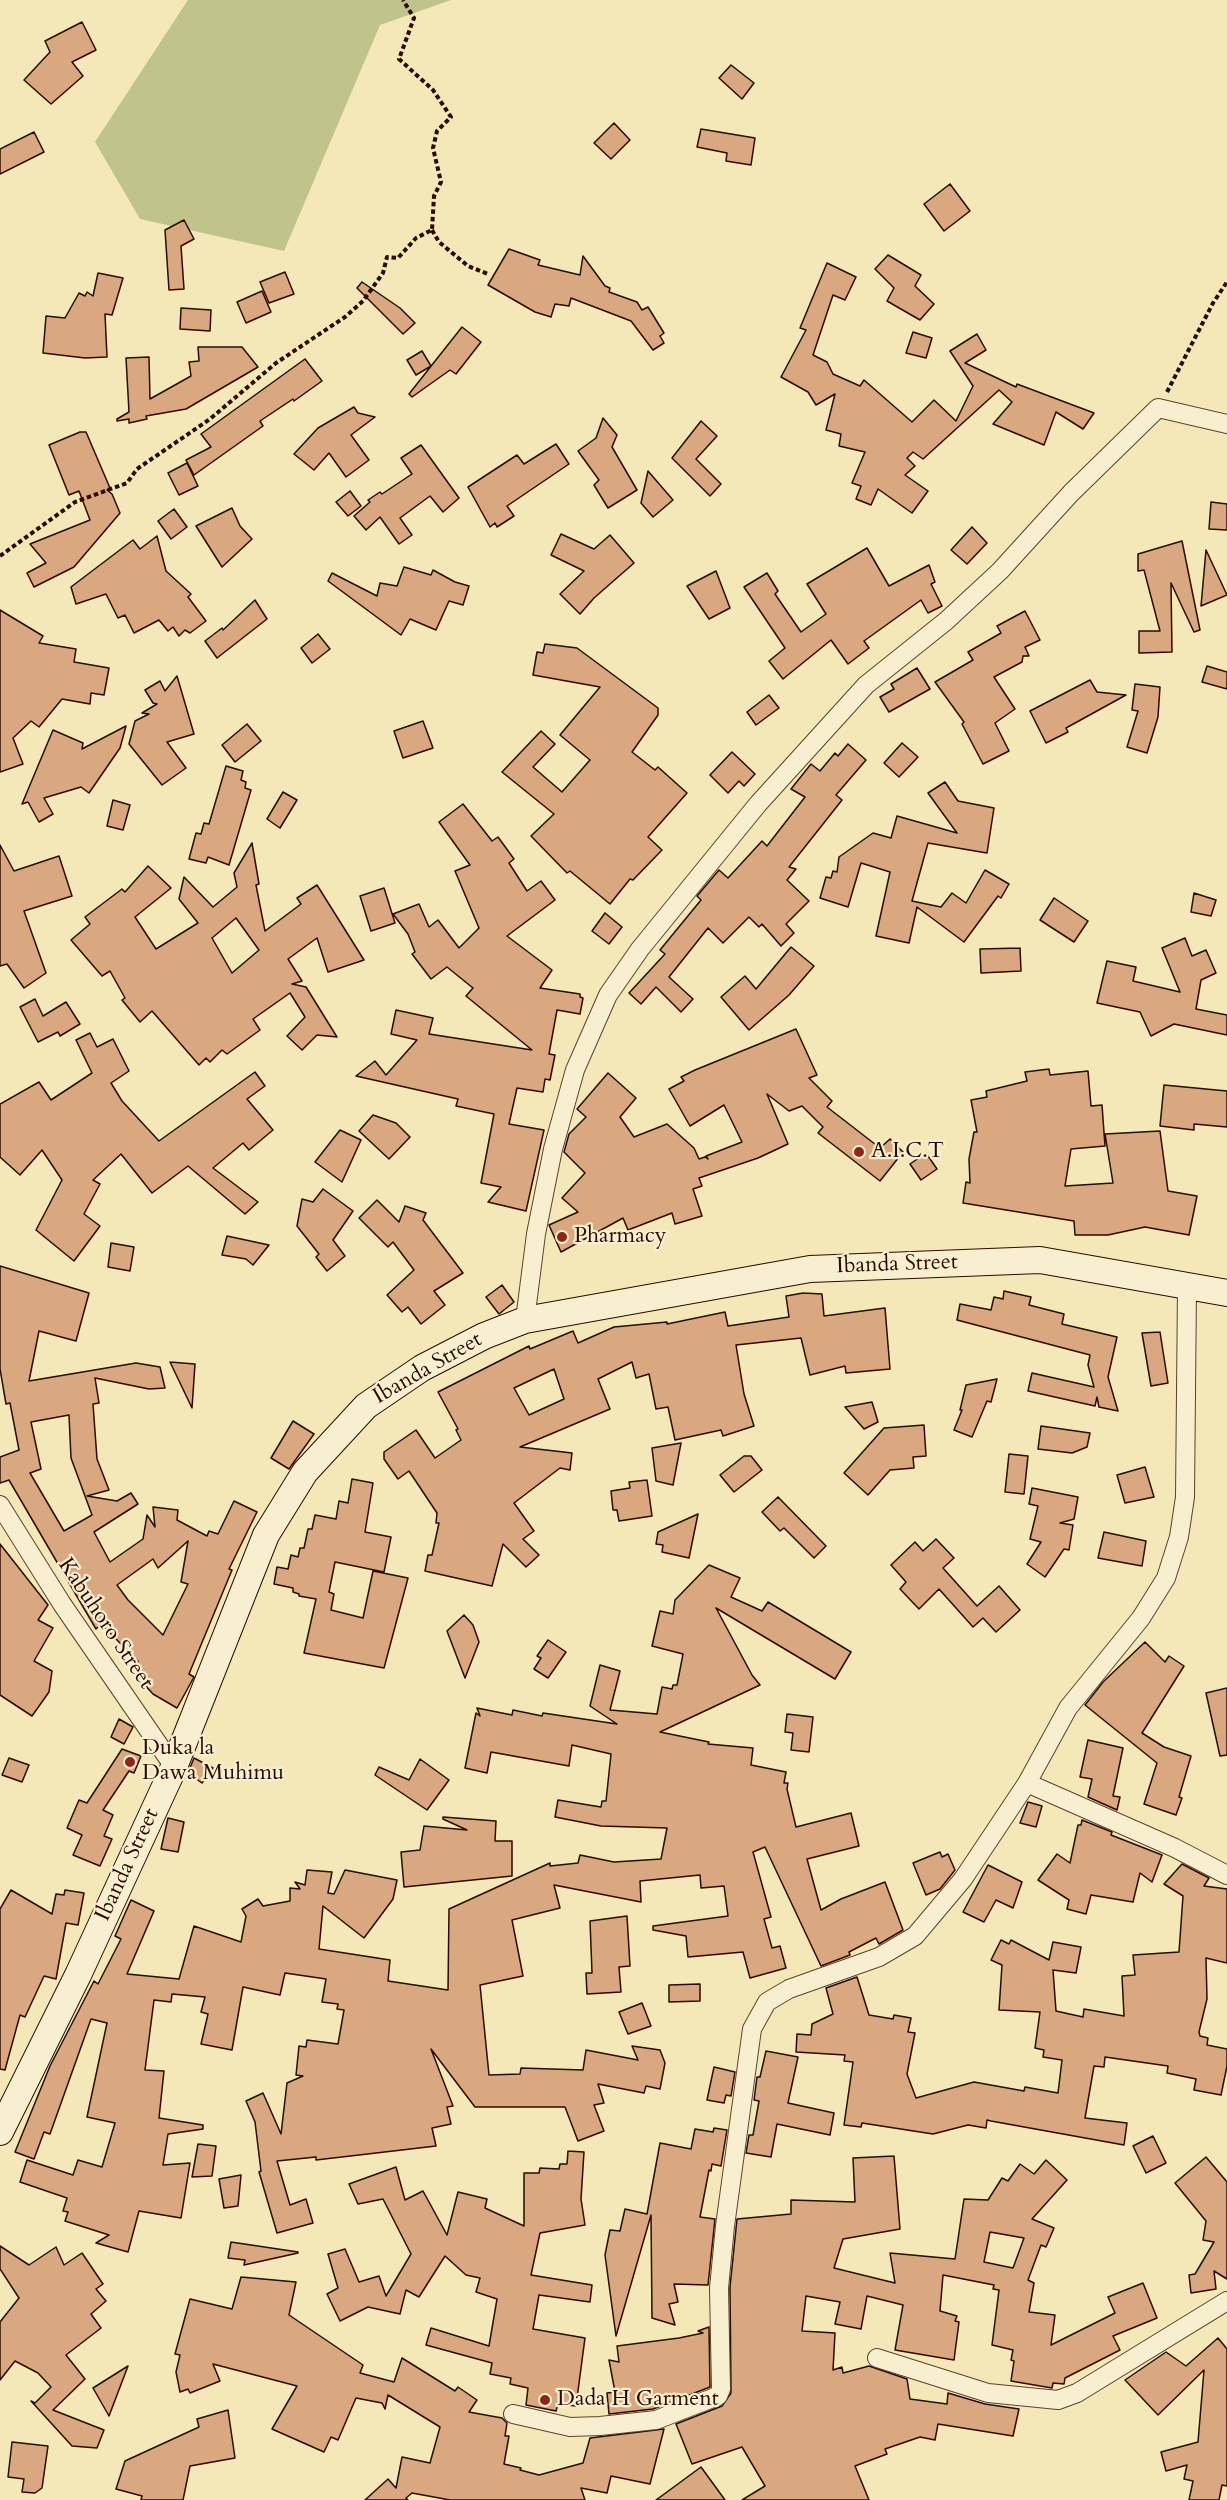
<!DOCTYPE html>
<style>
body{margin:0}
canvas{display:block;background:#f4e7b8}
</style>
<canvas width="1227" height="2500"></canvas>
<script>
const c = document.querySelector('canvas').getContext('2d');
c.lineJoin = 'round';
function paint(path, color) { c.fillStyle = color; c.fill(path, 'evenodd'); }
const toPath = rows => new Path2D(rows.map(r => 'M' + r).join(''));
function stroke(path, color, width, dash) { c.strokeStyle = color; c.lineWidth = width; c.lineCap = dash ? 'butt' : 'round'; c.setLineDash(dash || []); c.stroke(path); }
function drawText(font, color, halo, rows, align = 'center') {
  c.font = font + ' Cardo,serif'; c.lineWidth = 4.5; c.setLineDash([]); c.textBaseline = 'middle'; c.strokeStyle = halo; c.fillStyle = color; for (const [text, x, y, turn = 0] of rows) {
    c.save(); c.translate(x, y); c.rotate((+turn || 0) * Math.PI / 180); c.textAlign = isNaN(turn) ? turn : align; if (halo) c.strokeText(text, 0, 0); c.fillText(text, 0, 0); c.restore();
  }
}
paint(toPath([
 [188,0,451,0,380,25,284,251,140,219,95,142]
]), '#c1c48a');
const building = toPath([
 [82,22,96,50,72,62,83,76,51,104,24,80,50,52,45,41,82,22],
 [731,65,754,83,742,99,719,78,731,65],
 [614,123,630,140,611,159,594,143,614,123],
 [701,129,755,138,751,165,726,161,727,153,697,147,701,129],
 [34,132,44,152,0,174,0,149,34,132],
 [950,184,970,211,944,231,924,204,950,184],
 [184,220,194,239,181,246,184,289,169,290,165,230,184,220],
 [509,249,540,260,538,265,580,275,583,256,605,286,610,288,609,292,637,302,642,310,648,307,664,333,660,336,664,343,653,350,631,321,571,298,569,306,555,304,551,317,535,312,488,285,509,249],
 [888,255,921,275,915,286,934,304,920,320,887,301,894,288,875,269,888,255],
 [827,263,856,277,845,300,833,295,813,355,827,362,833,374,860,386,864,380,912,422,934,400,956,421,973,386,950,351,977,334,986,350,965,363,1016,387,1017,384,1094,413,1083,429,1056,412,1044,445,993,424,1012,402,999,390,923,459,913,452,907,458,915,466,905,475,928,491,912,513,878,489,871,505,856,499,861,486,852,483,865,452,839,446,841,434,826,430,835,394,816,405,808,392,781,377,806,330,800,328,827,263],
 [285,272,294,294,269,303,260,282,285,272],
 [98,273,123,278,112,315,105,314,107,357,85,358,43,353,46,316,65,318,79,293,85,296,87,292,93,296,98,273],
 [362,282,400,308,415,323,403,334,357,288,362,282],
 [262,291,271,312,246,323,237,302,262,291],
 [181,308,211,310,210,331,180,329,181,308],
 [462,327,481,342,456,374,450,370,412,397,409,394,462,327],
 [913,332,932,338,926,358,906,353,913,332],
 [198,347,242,347,258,367,186,409,146,416,147,419,129,423,129,419,117,421,117,419,129,412,126,358,149,357,150,399,191,376,189,362,199,361,198,347],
 [422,351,431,366,416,375,407,360,422,351],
 [305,359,322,381,294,401,293,399,260,421,263,426,194,475,186,460,211,447,201,434,305,359],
 [354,407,358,413,375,417,351,435,369,460,346,477,329,453,314,470,294,454,318,428,354,407],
 [603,418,617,435,612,447,637,490,608,508,594,485,599,480,578,451,596,438,603,418],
 [701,421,717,436,696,459,721,484,710,496,672,458,701,421],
 [80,432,86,432,110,488,107,490,112,494,120,513,74,567,34,587,27,573,46,563,30,544,90,520,79,491,69,495,49,445,80,432],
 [556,444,569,464,507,506,514,516,497,527,495,523,490,527,468,487,517,455,524,464,556,444],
 [421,445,459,498,443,512,430,496,400,518,412,535,399,544,380,517,366,530,354,516,370,502,368,500,380,492,382,494,412,474,401,458,421,445],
 [187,463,198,486,179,495,168,473,187,463],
 [648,471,673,500,653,517,641,503,648,471],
 [350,491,361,506,348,516,336,502,350,491],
 [1211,502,1227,504,1227,530,1209,529,1211,502],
 [232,508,240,526,252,539,222,567,196,526,232,508],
 [174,509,187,527,171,539,158,521,174,509],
 [972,527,987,543,967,564,951,550,972,527],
 [561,534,594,549,610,535,634,563,594,598,580,614,560,594,584,571,551,555,561,534],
 [157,536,166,571,191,594,188,597,206,621,190,633,185,630,179,636,173,627,168,631,159,620,134,633,125,615,118,618,106,594,76,604,71,587,133,540,140,549,157,536],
 [1182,541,1200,630,1194,632,1171,583,1172,652,1139,653,1139,631,1160,631,1144,570,1138,571,1138,554,1182,541],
 [867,548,889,586,929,565,935,582,931,584,942,606,928,613,921,600,864,641,869,648,848,664,831,640,783,679,769,661,785,648,744,587,767,573,778,591,775,594,801,632,826,614,807,584,867,548],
 [1206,550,1227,595,1201,606,1206,550],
 [404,567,431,575,433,570,455,582,469,586,463,605,449,601,436,630,410,619,401,635,328,581,332,573,377,596,380,583,397,586,404,567],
 [716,571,730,608,709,619,687,586,716,571],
 [255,600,267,619,217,658,205,641,222,628,223,630,255,600],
 [0,610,43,636,39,643,76,649,74,662,109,668,104,695,91,693,90,704,62,699,39,727,31,721,13,738,23,764,0,772,0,610],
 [1025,611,1040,640,1025,647,1029,656,1023,656,1022,662,994,677,1015,709,995,723,1009,751,983,764,962,724,964,722,935,682,973,660,968,652,1001,633,997,626,1025,611],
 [318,634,330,649,312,663,301,648,318,634],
 [545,644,577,648,658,708,658,715,632,752,655,770,658,767,687,793,648,837,662,850,633,880,630,879,610,904,570,871,567,873,531,836,554,814,502,772,541,731,555,744,533,767,562,792,590,760,560,735,600,687,533,675,537,652,543,653,545,644],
 [1207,666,1227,672,1227,689,1202,682,1207,666],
 [917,668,930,689,889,712,880,697,894,689,891,684,917,668],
 [177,676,194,734,167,742,186,768,162,785,129,744,135,721,149,714,142,713,157,704,153,703,145,690,160,681,165,691,177,676],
 [1090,680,1097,692,1126,695,1066,728,1068,732,1046,743,1030,711,1090,680],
 [1135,684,1160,687,1158,717,1147,753,1127,747,1138,711,1132,710,1135,684],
 [769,695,779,708,756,725,747,712,769,695],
 [423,721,433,748,403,758,394,731,423,721],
 [247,724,261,741,235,762,222,745,247,724],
 [126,726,120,748,89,793,81,787,44,798,53,814,39,822,28,802,22,804,53,730,83,743,82,749,126,726],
 [902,743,918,757,899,777,884,763,902,743],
 [848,744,866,760,836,795,842,800,789,867,796,869,787,880,809,901,786,924,794,933,781,946,762,924,759,927,749,917,723,943,708,928,669,977,693,999,681,1012,656,987,641,1004,629,993,665,954,660,950,701,900,697,896,719,870,728,878,762,841,767,846,805,797,791,789,811,764,820,771,835,753,838,756,848,744],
 [732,752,755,774,744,786,739,781,728,793,710,775,732,752],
 [226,766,243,771,241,780,246,782,245,788,251,790,229,865,208,857,206,863,189,859,196,833,201,834,204,823,209,824,226,766],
 [945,782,958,801,994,808,987,853,928,843,912,901,941,907,952,893,966,903,985,870,1009,884,1001,898,998,896,964,942,917,907,909,943,876,936,890,872,861,863,848,907,820,898,826,877,831,878,833,871,837,872,839,857,873,833,891,838,897,816,957,833,928,793,945,782],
 [283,792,297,800,280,828,267,819,283,792],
 [113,800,130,805,123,830,107,826,113,800],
 [463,804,492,841,498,837,514,859,509,863,527,891,541,881,555,900,507,936,552,970,540,988,580,994,580,997,583,998,580,1014,557,1010,549,1054,555,1055,550,1080,545,1079,543,1092,517,1088,509,1124,544,1130,526,1211,488,1202,501,1187,481,1183,494,1114,456,1106,458,1099,356,1076,375,1061,386,1075,417,1040,391,1034,396,1010,433,1018,429,1034,532,1050,466,996,473,988,447,967,431,979,412,954,415,952,408,934,393,914,419,904,429,927,438,920,459,948,479,928,455,871,470,865,439,822,463,804],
 [252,843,259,884,256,885,265,931,301,904,297,898,317,885,364,960,328,972,317,938,288,959,302,981,292,984,306,987,337,1037,317,1035,302,1050,287,1036,305,1017,290,993,253,1019,260,1030,227,1054,222,1050,210,1062,206,1058,199,1065,152,1011,140,1022,122,1000,125,998,110,971,102,976,71,940,90,924,85,917,122,889,125,892,148,866,171,888,135,917,156,949,198,923,179,899,184,877,213,907,237,887,234,873,252,843],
 [236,918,259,950,232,973,212,938,236,918],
 [0,845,14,871,59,856,72,896,24,911,46,973,24,988,7,964,0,966,0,845],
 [384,888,395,923,371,931,360,896,384,888],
 [1194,893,1216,900,1211,916,1191,912,1194,893],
 [1054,898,1088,921,1074,942,1040,920,1054,898],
 [605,913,622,927,609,944,592,931,605,913],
 [1185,938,1192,956,1206,950,1216,973,1201,980,1196,1009,1227,1015,1227,1035,1174,1024,1151,1036,1140,1012,1097,1003,1107,961,1136,967,1133,981,1180,992,1162,948,1185,938],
 [791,947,814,966,789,995,749,1030,721,997,745,976,756,989,791,947],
 [1020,948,1021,971,981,973,980,949,1020,948],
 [35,999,43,1016,66,1002,80,1024,60,1036,58,1032,38,1042,20,1007,35,999],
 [796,1029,817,1075,809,1078,832,1101,827,1107,880,1148,890,1139,903,1152,880,1181,818,1133,823,1127,802,1106,789,1111,767,1094,788,1144,758,1158,699,1178,702,1186,693,1189,702,1216,675,1224,672,1213,628,1230,623,1218,561,1252,549,1225,578,1212,562,1198,585,1173,564,1152,569,1134,586,1117,577,1109,608,1073,636,1098,620,1117,634,1137,667,1124,694,1148,699,1159,705,1157,708,1159,706,1156,742,1142,724,1105,690,1126,669,1089,684,1081,681,1077,695,1070,796,1029],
 [90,1033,97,1047,113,1039,129,1071,111,1083,122,1101,159,1141,255,1072,265,1086,247,1099,273,1130,249,1150,243,1143,213,1168,258,1202,245,1214,188,1166,152,1193,121,1154,93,1180,100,1184,84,1214,100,1226,74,1261,36,1230,62,1180,42,1150,20,1175,0,1157,0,1104,39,1082,51,1100,92,1073,76,1040,90,1033],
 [1049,1069,1050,1075,1088,1071,1091,1106,1102,1105,1105,1146,1071,1149,1065,1186,1113,1183,1105,1134,1160,1131,1168,1191,1197,1196,1189,1235,1145,1227,1108,1235,1075,1235,1074,1221,963,1203,966,1182,970,1183,969,1159,974,1132,977,1132,971,1100,987,1097,986,1091,1027,1081,1025,1072,1049,1069],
 [1164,1085,1227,1091,1227,1127,1194,1124,1194,1130,1160,1126,1164,1085],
 [373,1115,396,1123,410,1137,389,1159,359,1131,373,1115],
 [340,1130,361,1140,342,1182,315,1162,340,1130],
 [926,1153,937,1169,921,1180,910,1164,926,1153],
 [323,1189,353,1211,333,1240,345,1256,327,1271,316,1257,319,1254,297,1226,302,1199,313,1202,323,1189],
 [377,1200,399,1222,405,1206,426,1213,423,1220,463,1273,434,1291,445,1305,421,1324,408,1307,402,1312,387,1295,414,1270,393,1242,388,1247,359,1218,377,1200],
 [227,1236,269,1245,253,1265,246,1259,222,1255,227,1236],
 [111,1243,134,1247,130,1271,108,1267,111,1243],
 [0,1266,89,1293,76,1341,39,1331,29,1381,136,1363,160,1367,165,1388,149,1389,95,1378,99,1403,93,1404,97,1459,109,1490,87,1496,117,1501,131,1493,138,1504,94,1532,110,1562,143,1539,147,1515,155,1527,153,1507,178,1510,177,1520,207,1536,209,1531,218,1534,234,1501,257,1512,229,1569,232,1570,189,1674,194,1677,177,1708,153,1694,132,1671,138,1661,101,1624,96,1629,9,1480,0,1483,0,1457,19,1450,10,1403,6,1404,0,1369,0,1266],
 [69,1415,71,1458,92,1515,64,1531,30,1473,41,1469,31,1422,69,1415],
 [188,1541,181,1582,188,1584,163,1635,128,1600,117,1585,153,1559,158,1568,188,1541],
 [502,1285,514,1302,499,1314,486,1297,502,1285],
 [1004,1291,1031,1297,1029,1305,1064,1314,1062,1324,1117,1337,1108,1377,1118,1411,1099,1407,1097,1397,1095,1406,1028,1391,1032,1373,1094,1387,1088,1365,1090,1355,957,1320,960,1304,991,1310,994,1297,1003,1299,1004,1291],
 [803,1293,822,1294,824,1316,885,1308,890,1369,846,1373,845,1366,810,1375,801,1338,736,1345,744,1394,754,1426,723,1436,721,1430,675,1440,668,1407,656,1409,649,1374,636,1378,632,1362,598,1379,610,1409,520,1447,572,1453,570,1470,560,1468,514,1503,534,1531,523,1539,539,1555,526,1567,503,1544,492,1586,425,1571,428,1555,432,1555,439,1523,436,1523,437,1513,409,1471,398,1479,384,1459,384,1452,416,1430,435,1458,461,1440,456,1430,458,1429,438,1392,529,1346,530,1349,573,1331,578,1343,614,1327,667,1322,667,1324,725,1312,728,1326,789,1317,786,1296,803,1293],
 [554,1369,564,1399,529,1415,514,1388,554,1369],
 [1160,1332,1168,1383,1151,1386,1142,1333,1160,1332],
 [170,1362,195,1364,192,1408,170,1362],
 [997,1379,991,1402,987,1401,972,1437,954,1430,962,1410,960,1410,966,1385,997,1379],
 [872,1402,878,1422,864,1429,845,1407,872,1402],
 [293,1421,314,1434,289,1469,271,1458,293,1421],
 [924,1425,926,1456,913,1457,914,1468,890,1470,868,1495,844,1473,884,1428,924,1425],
 [1041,1426,1090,1433,1087,1447,1072,1453,1038,1449,1041,1426],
 [681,1443,673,1485,656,1481,652,1448,681,1443],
 [1009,1454,1028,1456,1024,1494,1005,1492,1009,1454],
 [744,1456,751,1456,762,1470,734,1492,720,1475,744,1456],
 [1145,1467,1154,1497,1125,1503,1117,1475,1145,1467],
 [352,1479,373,1483,365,1532,391,1537,384,1572,335,1562,329,1592,334,1594,331,1610,363,1618,373,1571,408,1578,384,1668,304,1653,316,1599,299,1596,299,1594,293,1592,293,1588,274,1584,277,1567,288,1569,291,1555,298,1557,300,1548,304,1548,308,1529,312,1529,315,1515,336,1519,339,1501,348,1503,352,1479],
 [647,1480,652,1516,619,1521,617,1510,613,1510,611,1491,630,1488,629,1482,647,1480],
 [1032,1488,1078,1497,1074,1519,1060,1523,1073,1525,1069,1550,1064,1549,1045,1577,1027,1564,1041,1542,1030,1539,1038,1506,1029,1504,1032,1488],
 [778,1497,826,1546,814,1558,784,1528,780,1531,762,1512,778,1497],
 [698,1514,689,1558,662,1552,663,1545,656,1544,658,1532,698,1514],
 [1104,1532,1146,1541,1142,1566,1098,1558,1104,1532],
 [936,1539,954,1558,943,1568,977,1606,999,1586,1020,1610,996,1632,983,1618,973,1627,939,1589,919,1609,900,1589,906,1582,891,1565,915,1542,923,1551,936,1539],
 [0,1544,48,1605,38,1620,53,1628,34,1661,52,1671,49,1692,32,1716,0,1695,0,1544],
 [709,1565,740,1578,731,1597,762,1611,768,1602,851,1652,835,1679,716,1608,752,1675,760,1685,660,1732,709,1742,708,1744,753,1748,751,1765,786,1772,784,1783,788,1783,787,1789,796,1827,851,1813,859,1846,807,1859,821,1910,841,1899,885,1882,903,1930,879,1944,876,1938,849,1952,850,1955,821,1966,765,1847,753,1852,771,1917,764,1919,772,1948,780,1946,786,1968,750,1978,743,1952,688,1957,686,1936,653,1930,653,1926,728,1916,724,1886,701,1888,700,1875,640,1881,641,1902,554,1885,560,1908,512,1920,523,1976,480,1985,489,2075,520,2074,521,2068,583,2070,586,2050,638,2060,632,2046,660,2050,665,2063,660,2089,646,2086,644,2093,598,2084,604,2103,594,2105,604,2131,578,2141,565,2107,475,2107,431,2049,453,2106,447,2107,451,2124,432,2128,436,2146,316,2160,316,2157,277,2161,290,2205,306,2199,313,2223,277,2233,259,2172,261,2171,255,2122,246,2101,263,2093,281,2134,287,2083,303,2076,296,2075,299,2046,306,2047,307,2040,338,2044,344,2010,337,2009,338,2004,322,2002,326,1979,285,1973,280,1995,243,1987,232,2050,201,2044,208,2014,201,2012,205,1997,172,1994,171,2002,154,2000,145,2070,164,2071,159,2118,203,2125,203,2129,168,2134,163,2165,190,2163,181,2218,139,2211,128,2252,96,2243,109,2235,65,2221,68,2212,63,2211,67,2198,20,2182,27,2160,73,2175,78,2160,102,2167,115,2123,87,2117,107,2023,91,2019,50,2134,44,2132,34,2159,15,2152,50,2066,94,1981,98,1984,121,1939,115,1936,131,1900,154,1911,127,1974,179,1979,194,1926,241,1942,246,1916,242,1909,258,1899,263,1906,290,1901,290,1888,300,1889,295,1882,305,1885,307,1870,332,1872,328,1893,334,1894,345,1870,397,1880,393,1899,364,1938,323,1906,319,1949,390,1960,388,1981,448,1990,449,1909,550,1863,550,1866,578,1863,580,1855,614,1862,661,1859,667,1828,601,1826,555,1817,558,1800,601,1807,602,1801,606,1801,611,1754,572,1745,569,1766,491,1752,487,1773,465,1768,476,1713,480,1716,477,1708,512,1715,513,1710,542,1716,543,1713,617,1724,590,1706,600,1665,620,1671,610,1710,657,1714,662,1687,672,1689,673,1685,677,1685,683,1654,652,1646,660,1611,673,1614,675,1600,709,1565],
 [464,1615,473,1625,479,1642,465,1678,447,1631,464,1615],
 [548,1640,566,1652,548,1678,534,1669,541,1658,537,1656,548,1640],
 [1145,1642,1165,1662,1169,1656,1184,1666,1142,1733,1164,1747,1191,1756,1179,1797,1182,1798,1176,1815,1144,1804,1157,1763,1085,1705,1103,1682,1145,1642],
 [1227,1688,1227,1755,1220,1756,1206,1693,1227,1688],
 [787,1714,813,1717,809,1752,791,1750,793,1733,785,1732,787,1714],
 [119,1719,133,1727,124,1744,111,1737,119,1719],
 [1088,1740,1123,1748,1113,1796,1120,1797,1117,1810,1088,1797,1092,1779,1080,1777,1088,1740],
 [122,1749,141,1756,134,1773,129,1771,103,1810,113,1815,104,1836,112,1839,100,1866,73,1855,82,1835,67,1828,79,1800,87,1803,122,1749],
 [9,1758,29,1765,22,1782,2,1775,9,1758],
 [194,1758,213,1768,202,1783,188,1773,194,1758],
 [420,1759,449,1780,427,1810,375,1775,379,1767,409,1780,420,1759],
 [1028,1802,1042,1806,1036,1827,1020,1823,1028,1802],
 [443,1817,496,1821,495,1841,512,1841,512,1876,404,1887,401,1852,420,1850,424,1826,467,1830,443,1819,443,1817],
 [168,1818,184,1822,178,1852,161,1849,168,1818],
 [1082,1820,1112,1832,1111,1835,1162,1855,1152,1882,1140,1873,1133,1902,1091,1895,1086,1914,1067,1909,1069,1900,1038,1880,1057,1854,1070,1863,1078,1825,1081,1825,1082,1820],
 [940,1852,942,1857,948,1854,955,1870,940,1889,926,1895,913,1863,940,1852],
 [1182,1864,1209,1878,1204,1886,1227,1889,1227,1963,1206,1958,1207,1999,1199,2032,1200,2036,1208,2038,1207,2045,1227,2049,1227,2066,1221,2095,1194,2090,1196,2079,1167,2073,1168,2066,1105,2057,1104,2067,1094,2066,1085,2118,1127,2123,1124,2145,991,2121,987,2120,986,2128,968,2125,933,2134,862,2123,861,2127,844,2125,853,2062,844,2061,845,2055,796,2052,797,2034,811,2035,812,2024,833,2014,826,1988,857,1977,869,2015,893,2019,894,2015,911,2018,908,2032,915,2033,907,2074,916,2098,974,2082,1024,2091,1025,2087,1058,2093,1062,2060,1043,2057,1044,2050,1035,2048,1040,2012,999,2010,1002,1965,991,1960,1001,1940,1009,1944,1011,1940,1049,1960,1053,1942,1081,1947,1076,1973,1053,1970,1056,2011,1083,2017,1084,2009,1124,2016,1122,1976,1135,1975,1133,1955,1179,1952,1183,1896,1164,1884,1182,1864],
 [988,1865,1022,1882,1013,1908,996,1900,984,1922,963,1912,988,1865],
 [11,1890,52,1914,56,1894,64,1895,65,1890,84,1893,78,1925,66,1923,56,1979,44,1976,25,2017,20,2015,5,2070,0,2069,0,1909,11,1890],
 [627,1916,630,1966,619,1967,621,1992,587,1994,586,1973,592,1973,590,1921,627,1916],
 [700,1984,700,2001,669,2002,669,1985,700,1984],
 [642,2003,651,2026,628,2034,619,2012,642,2003],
 [766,2051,798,2057,788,2103,834,2113,830,2135,777,2124,771,2157,746,2153,749,2135,753,2135,759,2101,754,2100,757,2077,760,2077,766,2051],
 [714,2067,735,2072,731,2096,726,2095,724,2103,707,2100,714,2067],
 [714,2128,727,2130,721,2166,712,2164,711,2171,709,2170,700,2217,715,2219,708,2285,674,2284,678,2302,669,2304,675,2325,652,2318,651,2215,616,2336,605,2255,610,2230,620,2231,625,2209,647,2214,660,2143,691,2149,695,2129,713,2132,714,2128],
 [1153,2136,1166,2163,1146,2173,1133,2146,1153,2136],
 [198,2144,216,2146,212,2176,192,2177,198,2144],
 [568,2151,584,2152,581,2199,585,2225,540,2233,531,2275,592,2285,590,2302,539,2295,533,2329,585,2338,576,2406,558,2404,556,2411,526,2405,528,2388,510,2384,511,2378,490,2374,492,2363,426,2345,431,2328,489,2346,497,2299,476,2292,480,2278,466,2275,445,2256,419,2297,406,2290,400,2314,368,2307,340,2321,327,2294,338,2288,328,2254,345,2249,359,2282,379,2276,386,2296,411,2254,383,2199,358,2204,349,2184,396,2167,405,2200,423,2191,447,2235,458,2192,487,2199,485,2208,524,2226,524,2173,539,2173,540,2168,559,2169,560,2164,567,2164,568,2151],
 [894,2156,900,2229,843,2239,834,2268,895,2283,890,2253,955,2259,964,2199,988,2200,1002,2178,1008,2181,1020,2164,1034,2174,1046,2160,1067,2180,1032,2219,1054,2228,1046,2247,1041,2245,1028,2280,1034,2283,1029,2312,1055,2315,1051,2345,1115,2313,1108,2297,1143,2283,1157,2318,1113,2336,1120,2350,1065,2378,1064,2384,1053,2383,1052,2388,1011,2381,1014,2361,1011,2360,1013,2350,992,2345,999,2290,993,2289,994,2285,943,2275,940,2311,957,2316,955,2321,959,2322,954,2360,895,2350,903,2305,867,2296,861,2329,835,2324,840,2302,806,2296,802,2331,835,2333,833,2370,842,2367,843,2373,869,2366,907,2379,910,2399,947,2404,948,2393,985,2404,1019,2409,1013,2436,938,2424,935,2440,920,2437,885,2449,887,2454,855,2466,869,2500,742,2500,765,2486,742,2447,692,2464,676,2424,722,2406,731,2393,730,2287,737,2219,791,2214,791,2200,855,2202,853,2158,894,2156],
 [990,2232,1024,2238,1013,2268,984,2262,990,2232],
 [1206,2157,1227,2182,1227,2279,1214,2271,1216,2289,1191,2293,1189,2275,1195,2274,1214,2242,1203,2240,1206,2221,1175,2183,1206,2157],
 [241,2175,238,2206,224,2208,219,2179,241,2175],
 [231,2242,298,2252,298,2253,244,2265,245,2260,228,2258,231,2242],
 [0,2246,29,2265,56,2247,64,2265,82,2253,103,2284,96,2289,106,2301,91,2314,101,2328,66,2355,85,2379,53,2410,104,2430,97,2448,72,2446,31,2401,35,2403,51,2387,38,2373,15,2361,0,2380,0,2322,19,2298,0,2269,0,2246],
 [241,2277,296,2282,289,2315,363,2365,360,2373,394,2382,402,2358,455,2391,458,2387,477,2400,469,2412,502,2418,507,2423,505,2436,509,2436,504,2464,521,2468,520,2470,539,2475,583,2463,590,2438,664,2429,650,2484,611,2476,607,2493,581,2488,585,2500,450,2500,412,2493,406,2498,408,2500,365,2500,388,2479,396,2488,402,2457,430,2463,440,2427,388,2395,385,2409,382,2403,356,2398,338,2440,331,2437,324,2452,272,2429,297,2386,213,2364,220,2381,190,2393,188,2389,180,2392,176,2372,180,2355,175,2354,190,2299,232,2309,241,2277],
 [709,2327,710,2387,653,2409,609,2414,607,2393,615,2392,609,2360,619,2362,617,2346,679,2338,703,2333,698,2331,709,2327],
 [1218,2338,1227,2349,1227,2486,1222,2485,1219,2500,1189,2500,1193,2481,1184,2479,1187,2465,1166,2471,1161,2452,1198,2442,1204,2370,1158,2415,1125,2380,1166,2352,1186,2366,1218,2338],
 [128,2366,109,2416,93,2388,128,2366],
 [228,2410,235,2458,190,2466,183,2500,141,2500,142,2496,116,2489,125,2461,199,2427,197,2419,228,2410],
 [12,2442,48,2446,42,2488,35,2493,22,2492,24,2479,8,2477,12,2442],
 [701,2467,725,2500,656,2500,701,2467]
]);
paint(building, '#d9a881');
stroke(building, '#2a0b00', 1.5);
const street = toPath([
 [525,1320,536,1234,553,1149,575,1070,608,995,640,949,758,804,866,685,946,621,1000,571,1071,493,1158,408,1227,424],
 [0,1505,62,1604,174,1767],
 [1027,1783,1175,1848,1227,1875],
 [877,2358,988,2393,1058,2400,1077,2393,1227,2301],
 [513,2414,570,2427,600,2426,656,2420,718,2396,721,2389,719,2288,725,2226,752,2029,767,2002,789,1989,879,1957,915,1936,963,1879,1027,1783,1068,1708,1141,1618,1166,1578,1179,1537,1185,1497,1187,1288]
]);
const secondary = toPath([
 [0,2132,78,1975,174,1767,266,1535,305,1472,366,1406,422,1368,484,1336,525,1320,810,1269,1040,1260,1227,1293]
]);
stroke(street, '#5c422e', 20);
stroke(secondary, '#2a0b00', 28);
stroke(toPath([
 [432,230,439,242,468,266,488,274],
 [1167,392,1213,303,1227,282],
 [0,556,75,502,127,483,137,469,210,419,276,363,345,317,363,301,383,273,387,257,398,258,416,238,432,230,434,196,441,182,433,148,437,131,451,117,433,90,399,59,414,18,403,0]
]), '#2a0b00', 4, [4.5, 3]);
stroke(street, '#f8efd1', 18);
stroke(secondary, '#f8efd1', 26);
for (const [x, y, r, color] of [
 [859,1152,6,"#8f2418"],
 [562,1237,6,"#8f2418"],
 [130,1762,6,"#8f2418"],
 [545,2400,6,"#8f2418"]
]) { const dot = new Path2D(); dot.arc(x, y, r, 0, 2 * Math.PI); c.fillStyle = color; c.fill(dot); stroke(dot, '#f8efd1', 2); }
drawText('22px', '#2a0b00', '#f8efd1', [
 ["A.I.C.T",871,1152],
 ["Pharmacy",574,1237],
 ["Duka la",142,1749],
 ["Dawa Muhimu",142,1774],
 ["Dada H Garment",557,2400]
], 'left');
drawText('22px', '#2a0b00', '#f8efd1', [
 ["Ibanda Street",897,1265,-2],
 ["Ibanda Street",428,1369,-30],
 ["Kabuhoro Street",105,1624,56],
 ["Ibanda Street",128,1865,-65]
]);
</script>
